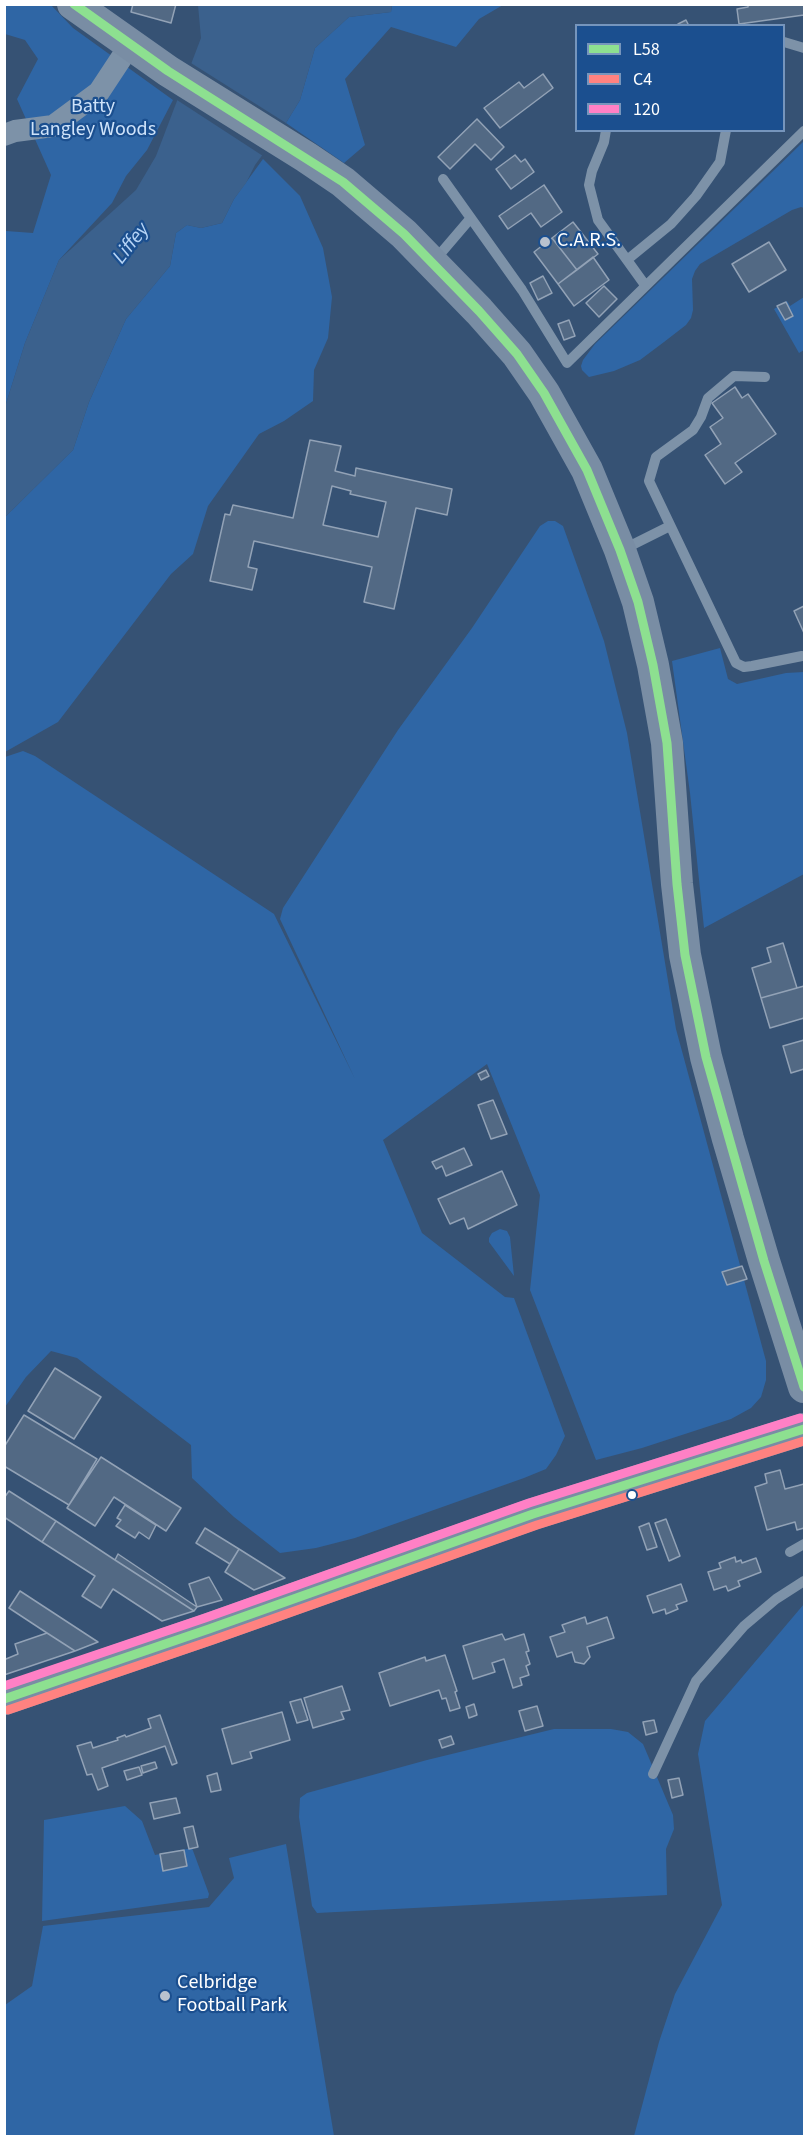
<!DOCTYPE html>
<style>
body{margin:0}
#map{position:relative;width:809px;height:2141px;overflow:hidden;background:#365274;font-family:"Source Sans 3",sans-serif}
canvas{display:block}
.frame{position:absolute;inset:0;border:6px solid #fff;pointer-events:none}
.legend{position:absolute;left:575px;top:24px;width:210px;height:108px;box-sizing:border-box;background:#1b4f8f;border:2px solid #7695bc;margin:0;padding:8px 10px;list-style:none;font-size:18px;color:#fff}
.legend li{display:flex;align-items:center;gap:12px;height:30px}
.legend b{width:30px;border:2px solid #7695bc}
</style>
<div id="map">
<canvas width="809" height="2141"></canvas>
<div class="frame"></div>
<ul class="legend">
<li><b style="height:8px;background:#8de090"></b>L58</li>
<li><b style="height:8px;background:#ff8280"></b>C4</li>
<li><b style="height:8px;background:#ff80c5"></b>120</li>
</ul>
</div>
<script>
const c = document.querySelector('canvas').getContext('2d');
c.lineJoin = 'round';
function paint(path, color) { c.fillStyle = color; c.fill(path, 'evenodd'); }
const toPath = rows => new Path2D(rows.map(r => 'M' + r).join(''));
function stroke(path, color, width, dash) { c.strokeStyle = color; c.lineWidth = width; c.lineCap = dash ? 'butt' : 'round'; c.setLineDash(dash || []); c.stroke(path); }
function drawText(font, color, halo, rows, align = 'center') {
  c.font = font + ' "Source Sans 3",sans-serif'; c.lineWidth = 4.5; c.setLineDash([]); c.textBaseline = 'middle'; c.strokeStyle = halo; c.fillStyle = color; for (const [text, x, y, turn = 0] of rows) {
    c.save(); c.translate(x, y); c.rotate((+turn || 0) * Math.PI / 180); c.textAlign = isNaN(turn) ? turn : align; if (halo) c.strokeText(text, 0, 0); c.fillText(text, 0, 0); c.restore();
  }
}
paint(toPath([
 [5,5,51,5,73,28,173,100,147,150,126,176,112,203,59,260,25,343,5,407,5,233,6,231,33,233,51,175,17,99,38,59,25,40,5,34],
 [392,5,503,5,479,19,456,47,391,27,345,79,365,145,344,163,286,123,300,100,315,48,349,17,391,12],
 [804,141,804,208,801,207,792,210,700,264,695,271,692,279,693,310,691,318,686,325,664,342,640,360,614,371,589,377,582,370,581,366,583,360,595,344],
 [263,159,300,196,323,248,332,297,328,338,314,370,313,401,284,421,259,434,208,506,193,554,171,574,58,722,5,752,5,517,73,450,89,402,126,319,170,266,176,233,187,225,201,228,222,223,234,199],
 [804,297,804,350,799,353,774,309,787,301,790,306],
 [548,521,555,521,563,526,604,641,627,733,676,1029,766,1361,766,1380,761,1397,751,1408,731,1419,642,1448,596,1460,530,1290,540,1195,487,1064,383,1140,422,1233,505,1297,514,1298,565,1436,556,1455,546,1469,524,1478,355,1538,316,1548,280,1553,234,1517,192,1478,191,1445,77,1358,51,1351,26,1377,5,1407,5,757,23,751,35,756,274,914,355,1079,280,919,283,908,398,730,472,628,540,526],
 [720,648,728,679,737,684,786,673,804,672,804,874,704,928,690,793,672,661],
 [500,1229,507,1231,510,1237,514,1276,489,1242,489,1238,492,1233],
 [804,1604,804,2136,634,2136,659,2042,675,1994,722,1905,698,1754,705,1721],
 [554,1729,611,1729,628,1732,643,1744,673,1815,674,1829,666,1849,667,1895,317,1913,312,1906,299,1817,300,1798,307,1793,427,1760],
 [125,1806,142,1821,155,1855,192,1848,209,1894,208,1898,42,1921,44,1820],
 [286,1844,334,2136,5,2136,5,2005,32,1986,43,1926,209,1907,234,1878,229,1858]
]), '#2f66a5');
paint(toPath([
 [198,5,392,5,391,12,349,17,315,48,300,100,286,123,255,165,246,183,234,199,222,223,201,228,187,225,176,233,170,266,126,319,89,402,73,450,5,517,5,407,25,343,59,260,136,190,156,156,201,38]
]), '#3b618d');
paint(toPath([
 [191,63,286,123,263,156,177,100]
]), '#365274');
const building = toPath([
 [133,4,176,4,171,23,131,12,133,4],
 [748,4,804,4,804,21,804,15,739,24,737,9,748,7,748,4],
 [686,20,689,26,679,26,678,24,686,20],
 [543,74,553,88,500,128,484,108,519,82,524,88,543,74],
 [477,119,504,147,491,160,475,144,450,169,438,157,477,119],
 [515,155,521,162,525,159,534,172,511,189,496,169,515,155],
 [544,185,562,212,541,227,531,213,508,229,499,216,544,185],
 [573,222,598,254,577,270,552,238,573,222],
 [552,238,577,270,558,284,534,252,552,238],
 [769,242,786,270,749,292,732,264,769,242],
 [593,257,609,280,574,306,558,284,593,257],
 [543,276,552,293,538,300,530,283,543,276],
 [604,286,617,299,599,317,586,303,604,286],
 [786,302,793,316,785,320,777,306,786,302],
 [569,320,575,336,564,340,558,324,569,320],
 [735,387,742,398,748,394,776,434,735,463,742,472,725,484,705,455,721,444,710,427,723,418,712,403,735,387],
 [310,440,341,446,335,471,355,476,356,468,452,489,447,515,416,508,394,609,364,602,372,567,254,541,248,567,257,569,252,590,210,581,225,514,230,515,233,505,293,518,310,440],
 [332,486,351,491,350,494,386,502,378,537,323,525,332,486],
 [804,606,804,633,794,611,804,606],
 [783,943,797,988,761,998,752,968,771,962,767,948,783,943],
 [804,986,804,1018,770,1028,761,998,804,986],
 [804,1040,804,1069,791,1073,783,1046,804,1040],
 [486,1070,489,1076,481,1080,478,1074,486,1070],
 [493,1100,507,1134,491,1139,478,1105,493,1100],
 [464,1148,472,1165,446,1176,442,1166,436,1169,432,1162,464,1148],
 [502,1171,517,1205,468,1229,464,1218,450,1224,438,1199,502,1171],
 [742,1266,747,1279,727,1285,722,1272,742,1266],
 [55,1368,101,1397,74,1439,28,1411,55,1368],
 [24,1415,97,1459,69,1505,4,1466,4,1447,24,1415],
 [101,1457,181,1508,166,1531,114,1497,95,1526,67,1508,101,1457],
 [780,1470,785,1489,804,1484,804,1528,797,1530,795,1522,767,1530,755,1487,767,1483,765,1474,780,1470],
 [9,1491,56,1521,42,1542,4,1517,4,1498,9,1491],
 [125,1505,156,1525,149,1539,139,1532,135,1538,116,1526,121,1520,117,1518,125,1505],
 [666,1519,680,1556,669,1561,655,1523,666,1519],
 [56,1521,115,1560,194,1611,162,1621,113,1589,101,1608,82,1596,95,1576,42,1542,56,1521],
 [649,1523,657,1547,647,1550,639,1527,649,1523],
 [205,1528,239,1549,230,1564,196,1543,205,1528],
 [239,1549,285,1578,254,1590,225,1572,239,1549],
 [118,1554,197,1607,194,1611,115,1560,118,1554],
 [735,1557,736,1562,741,1560,742,1563,756,1558,761,1572,738,1581,740,1586,728,1591,726,1586,714,1590,708,1572,721,1568,719,1563,735,1557],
 [209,1577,222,1600,197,1607,189,1584,209,1577],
 [681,1584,687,1601,676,1605,678,1609,666,1614,665,1609,653,1613,647,1596,681,1584],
 [20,1591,98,1642,75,1651,47,1633,9,1608,20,1591],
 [585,1617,587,1624,607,1617,614,1638,587,1647,590,1657,584,1664,575,1662,572,1652,557,1657,550,1637,565,1632,562,1625,585,1617],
 [47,1633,75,1651,4,1675,4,1656,6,1659,18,1654,15,1644,47,1633],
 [502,1634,505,1640,524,1634,529,1651,526,1652,530,1664,526,1666,529,1675,520,1678,522,1685,513,1688,504,1659,492,1663,495,1672,473,1679,463,1646,502,1634],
 [445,1655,457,1691,455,1692,460,1708,450,1711,446,1698,442,1699,439,1690,390,1706,379,1673,425,1657,426,1661,445,1655],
 [342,1686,350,1710,341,1712,344,1719,313,1728,304,1698,342,1686],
 [301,1699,308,1720,297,1723,290,1702,301,1699],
 [474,1704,477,1715,469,1718,466,1707,474,1704],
 [537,1706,543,1726,525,1731,519,1711,537,1706],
 [282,1712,290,1740,250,1752,252,1758,232,1764,222,1729,282,1712],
 [160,1715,177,1763,172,1765,165,1746,102,1768,108,1786,98,1790,92,1774,87,1775,77,1746,91,1742,93,1748,118,1740,117,1738,125,1735,126,1737,151,1728,148,1719,160,1715],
 [654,1720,657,1732,646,1735,643,1722,654,1720],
 [451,1736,454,1744,442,1748,439,1740,451,1736],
 [155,1762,157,1768,143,1773,141,1766,155,1762],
 [139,1767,142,1775,127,1780,124,1771,139,1767],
 [217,1773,221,1790,211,1792,207,1776,217,1773],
 [679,1778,683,1795,672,1798,668,1780,679,1778],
 [176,1798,180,1813,154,1819,150,1803,176,1798],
 [193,1826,198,1847,189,1849,184,1828,193,1826],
 [184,1850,187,1866,163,1871,160,1854,184,1850]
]);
paint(building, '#526984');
stroke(building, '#92a2b6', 1.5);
stroke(toPath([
 [784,42,804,48],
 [606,130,604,142,592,171,589,185,598,220,627,260,671,224,696,196,720,162,726,130],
 [443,179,522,290,567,363,804,131],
 [435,260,470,219],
 [627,260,645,285],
 [765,377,734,376,708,398,701,417,693,430,656,457,649,481,736,663,744,667,752,666,802,656],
 [622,550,670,526],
 [790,1552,804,1544],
 [653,1774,696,1681,744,1626,776,1599,804,1581]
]), '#7d92a8', 10);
stroke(toPath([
 [4,135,15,131,53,126,99,92,130,45]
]), '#7d92a8', 22);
stroke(toPath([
 [73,4,168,71,306,157,343,182,404,234,479,311,517,354,544,393,587,470,620,550,638,602,653,665,667,743,677,884,685,955,706,1057,728,1139,764,1261,804,1387],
 [4,1699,209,1629,533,1514,804,1429]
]), '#798da4', 32);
stroke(toPath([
 [74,4,168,71,343,182,404,234,479,311,517,354,544,393,587,470,620,550,638,602,653,665,667,743,677,884,685,955,706,1057,764,1261,804,1387],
 [4,1699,209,1629,533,1514,804,1429]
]), '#8de090', 9);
stroke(toPath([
 [8,1710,213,1640,537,1525,804,1441]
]), '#ff8280', 9);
stroke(toPath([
 [4,1686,205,1618,529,1503,800,1418]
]), '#ff80c5', 9);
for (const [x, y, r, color] of [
 [545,242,6,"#b9c2ce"],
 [632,1495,5,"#fff"],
 [165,1996,6,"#b9c2ce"]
]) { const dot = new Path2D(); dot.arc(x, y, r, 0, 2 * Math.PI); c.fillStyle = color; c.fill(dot); stroke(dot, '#1b4f8f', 2); }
drawText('20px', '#cfe3fa', '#1b4f8f', [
 ["Batty",93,108],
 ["Langley Woods",93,131]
]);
drawText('20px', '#fff', '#1b4f8f', [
 ["C.A.R.S.",557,242],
 ["Celbridge",177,1984],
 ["Football Park",177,2007]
], 'left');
drawText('italic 21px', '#b5d3f5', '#1b4f8f', [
 ["Liffey",132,244,-52]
]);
</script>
